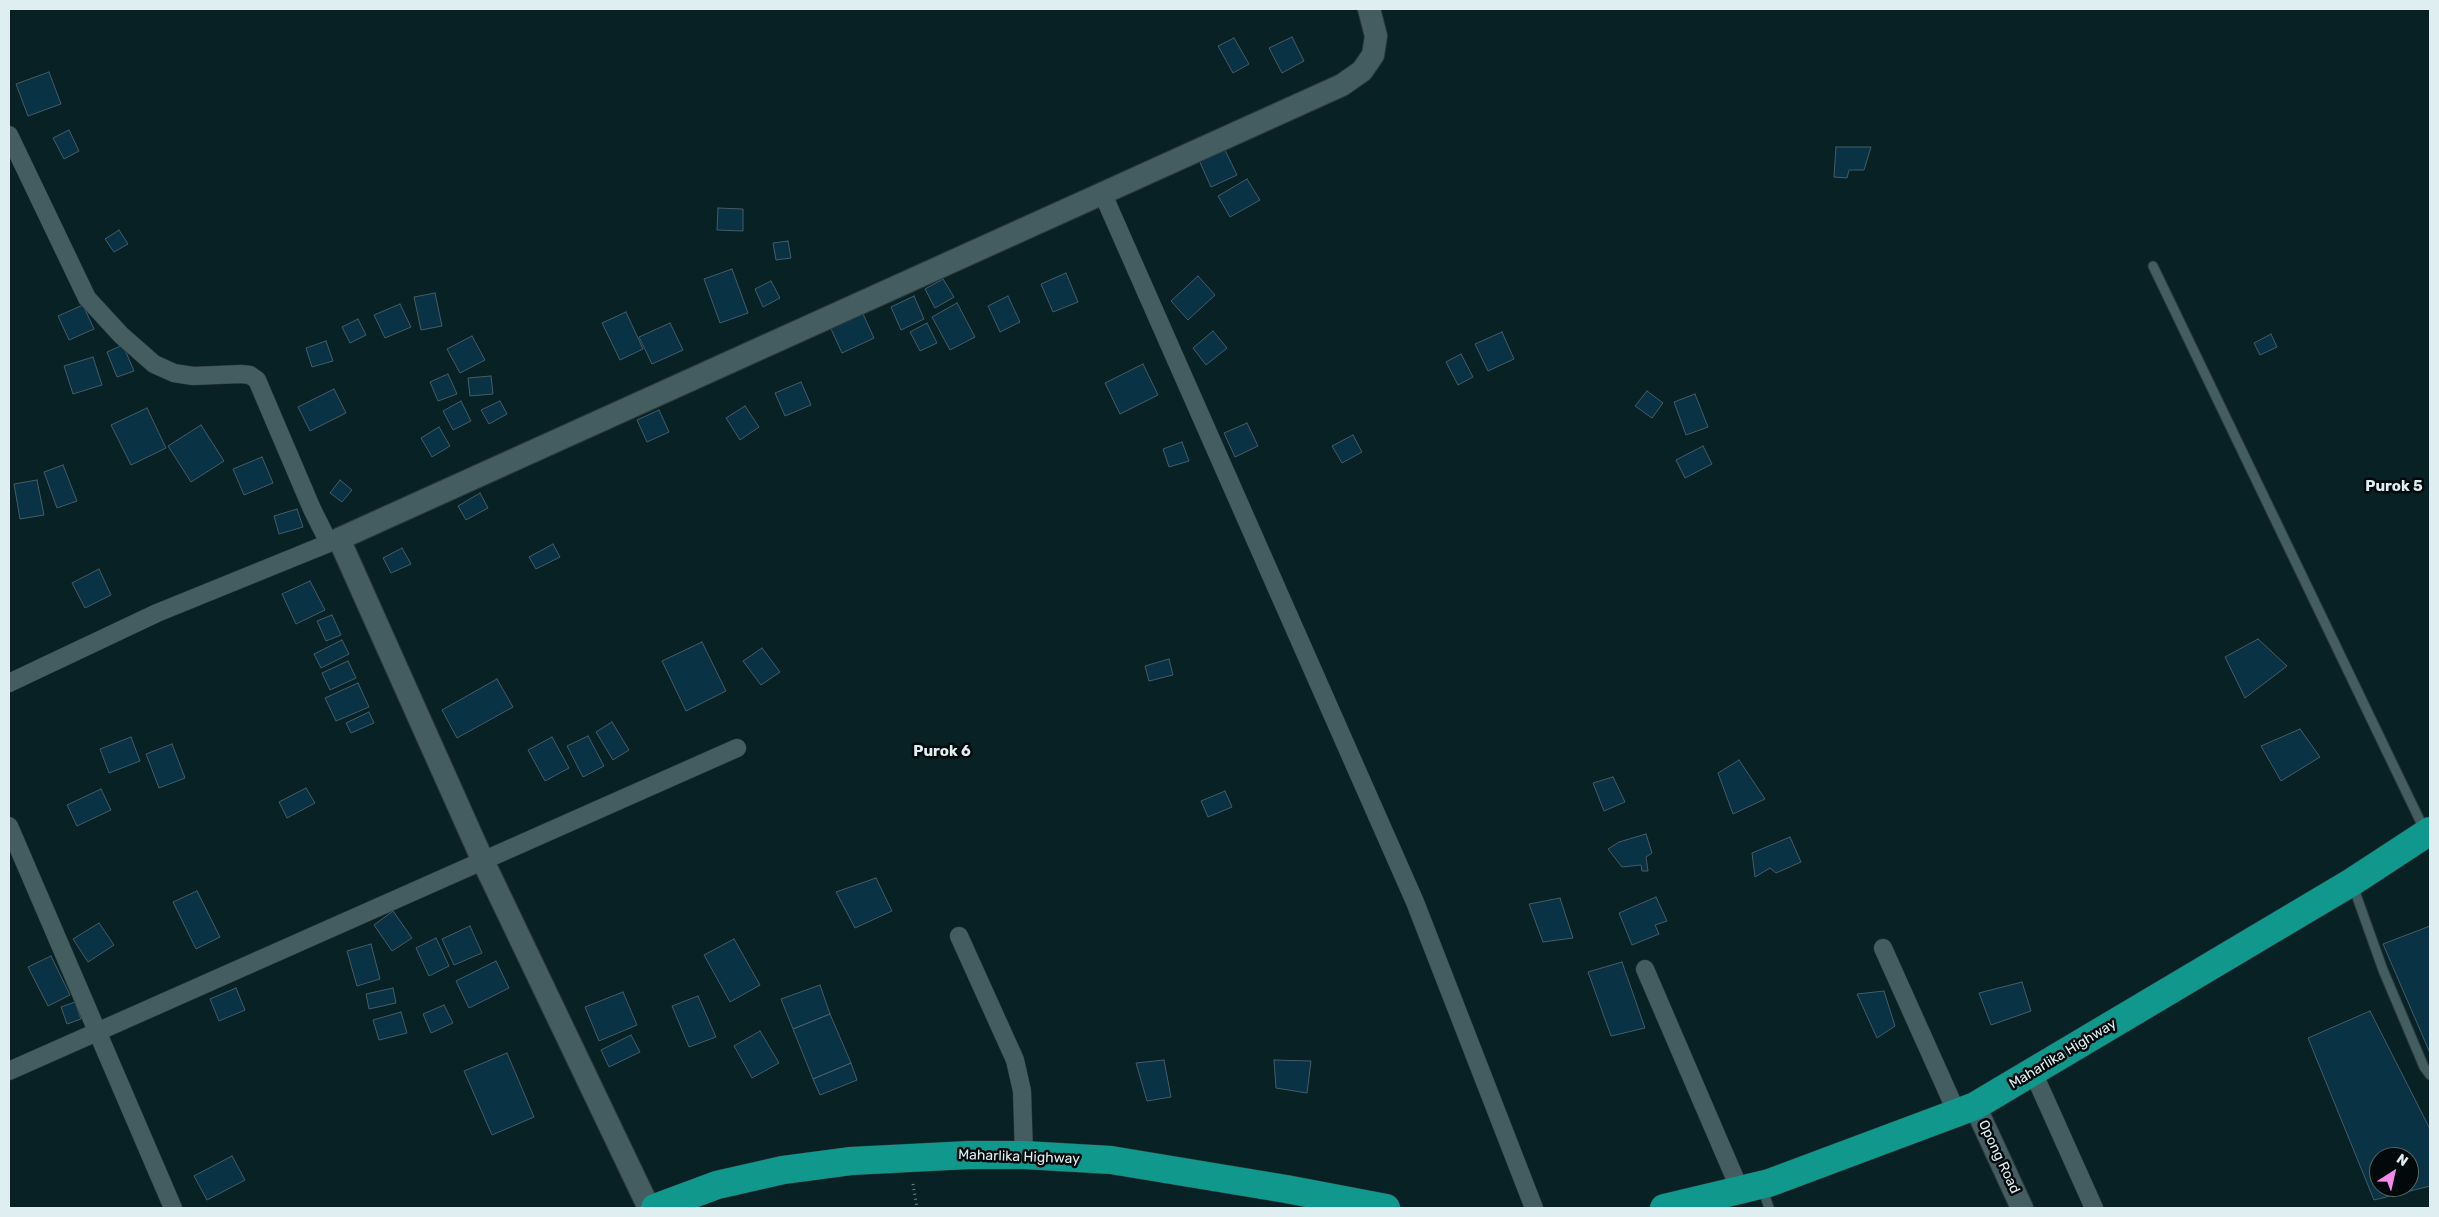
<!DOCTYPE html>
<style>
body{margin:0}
#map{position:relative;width:2439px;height:1217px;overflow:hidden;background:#072125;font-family:Rubik,sans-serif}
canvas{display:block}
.frame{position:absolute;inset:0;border:10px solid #dfeef1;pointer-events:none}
.north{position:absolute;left:2369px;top:1147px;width:50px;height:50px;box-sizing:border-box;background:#02090a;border:1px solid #5a6566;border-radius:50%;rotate:35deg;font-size:14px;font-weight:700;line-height:20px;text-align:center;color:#dfeef1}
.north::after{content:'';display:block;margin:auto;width:18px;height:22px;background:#f788ec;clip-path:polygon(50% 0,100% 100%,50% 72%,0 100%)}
</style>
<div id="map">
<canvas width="2439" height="1217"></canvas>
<div class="frame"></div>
<div class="north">N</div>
</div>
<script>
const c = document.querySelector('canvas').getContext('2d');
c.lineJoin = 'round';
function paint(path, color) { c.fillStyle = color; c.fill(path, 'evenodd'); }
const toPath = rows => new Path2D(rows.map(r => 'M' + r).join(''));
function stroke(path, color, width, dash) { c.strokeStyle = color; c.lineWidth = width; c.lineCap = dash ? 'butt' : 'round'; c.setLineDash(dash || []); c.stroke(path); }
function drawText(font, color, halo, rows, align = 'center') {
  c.font = font + ' Rubik,sans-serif'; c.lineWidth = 5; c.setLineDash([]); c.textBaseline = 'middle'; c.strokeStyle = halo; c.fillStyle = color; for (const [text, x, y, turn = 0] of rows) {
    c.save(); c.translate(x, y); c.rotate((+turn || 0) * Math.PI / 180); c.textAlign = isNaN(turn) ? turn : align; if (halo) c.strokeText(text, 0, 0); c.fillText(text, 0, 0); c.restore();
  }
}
const building = toPath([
 [1292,37,1304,61,1282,73,1269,48,1292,37],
 [1234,38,1249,64,1233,73,1218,46,1234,38],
 [49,72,61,104,28,116,16,84,49,72],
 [69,130,79,151,64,159,53,138,69,130],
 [1223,146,1237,175,1211,187,1198,158,1223,146],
 [1836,147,1871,147,1864,170,1849,170,1847,178,1834,177,1836,147],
 [1247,179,1260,200,1230,217,1218,196,1247,179],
 [718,208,743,209,743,231,717,230,718,208],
 [119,230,128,244,114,252,105,239,119,230],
 [788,241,791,258,776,260,773,243,788,241],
 [732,269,748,313,720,323,704,279,732,269],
 [1066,273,1078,302,1053,312,1041,284,1066,273],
 [1198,276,1215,295,1188,320,1171,301,1198,276],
 [943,279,954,297,935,308,925,289,943,279],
 [771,281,780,298,763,307,755,289,771,281],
 [435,293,442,326,421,330,414,297,435,293],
 [914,296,924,319,901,330,891,307,914,296],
 [1008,296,1020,322,1000,332,988,306,1008,296],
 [858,303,874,338,842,353,826,318,858,303],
 [957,303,975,337,950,350,932,317,957,303],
 [400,304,411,327,385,338,374,315,400,304],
 [83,305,94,329,69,340,58,316,83,305],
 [626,312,643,349,620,360,602,323,626,312],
 [358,319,366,335,350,343,342,327,358,319],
 [670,323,683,350,652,364,639,337,670,323],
 [927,323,937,343,920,351,910,332,927,323],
 [1213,331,1227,348,1206,365,1193,348,1213,331],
 [1502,332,1514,359,1488,371,1475,344,1502,332],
 [2271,334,2277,347,2260,355,2254,343,2271,334],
 [472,336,485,360,460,373,447,349,472,336],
 [326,341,333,361,312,367,306,348,326,341],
 [123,345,134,371,117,377,107,352,123,345],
 [1461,354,1473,377,1458,385,1446,362,1461,354],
 [93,357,102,385,73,394,64,366,93,357],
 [1143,364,1158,395,1120,414,1105,383,1143,364],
 [448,374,457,394,438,401,430,382,448,374],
 [491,376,493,394,470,396,468,378,491,376],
 [801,382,811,405,785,416,775,393,801,382],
 [334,389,346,413,310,431,298,407,334,389],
 [1647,391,1663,403,1652,418,1635,406,1647,391],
 [1695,394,1708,427,1686,435,1674,402,1695,394],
 [461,401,471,421,453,430,443,411,461,401],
 [500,401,507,414,489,424,481,410,500,401],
 [745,406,759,427,740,440,726,418,745,406],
 [147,408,166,448,131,465,111,425,147,408],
 [659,410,669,432,647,442,637,420,659,410],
 [1247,423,1258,446,1235,457,1224,433,1247,423],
 [201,425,224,461,191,482,168,446,201,425],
 [439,427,450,446,432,457,421,438,439,427],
 [1353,435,1362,452,1342,463,1332,446,1353,435],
 [1182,442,1189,461,1169,467,1163,449,1182,442],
 [1703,446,1712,464,1685,478,1676,460,1703,446],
 [262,457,273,483,244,495,233,469,262,457],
 [63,465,77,501,57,508,44,472,63,465],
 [37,480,44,515,20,519,14,484,37,480],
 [340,480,352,490,342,502,330,493,340,480],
 [480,493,488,508,466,520,458,506,480,493],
 [297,509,303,527,279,534,274,516,297,509],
 [553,544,560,557,536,569,529,557,553,544],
 [402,548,411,564,391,573,383,558,402,548],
 [99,569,111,595,85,608,72,583,99,569],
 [310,581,325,610,296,624,282,594,310,581],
 [332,615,341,635,326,641,317,621,332,615],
 [2258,639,2287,666,2245,698,2225,657,2258,639],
 [342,640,349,654,321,668,314,654,342,640],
 [702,642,726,691,686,711,662,661,702,642],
 [762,648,780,672,761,685,743,661,762,648],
 [1169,659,1173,675,1149,681,1145,666,1169,659],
 [348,661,356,678,330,690,322,673,348,661],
 [497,679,513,707,457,738,442,710,497,679],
 [358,683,369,707,336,721,325,698,358,683],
 [369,712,374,723,351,733,346,723,369,712],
 [612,722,629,750,613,760,596,732,612,722],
 [2300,729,2320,757,2281,781,2261,746,2300,729],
 [588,736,604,766,583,777,567,746,588,736],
 [131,737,140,761,109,773,100,749,131,737],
 [552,737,569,768,545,781,528,750,552,737],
 [172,744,185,778,159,788,146,754,172,744],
 [1739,760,1765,799,1733,814,1718,773,1739,760],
 [1613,777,1625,802,1604,811,1593,783,1613,777],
 [306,788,315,803,287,818,279,802,306,788],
 [101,789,111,810,77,826,67,805,101,789],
 [1225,791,1232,807,1208,817,1201,801,1225,791],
 [1646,834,1652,853,1646,857,1648,871,1642,871,1641,865,1622,867,1608,849,1619,842,1646,834],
 [1790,837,1801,862,1776,873,1770,868,1755,877,1752,853,1790,837],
 [876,878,892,911,855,928,836,892,876,878],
 [197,891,220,937,196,949,173,902,197,891],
 [1656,897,1667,921,1655,925,1659,934,1632,945,1619,913,1656,897],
 [1560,898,1573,938,1543,942,1529,904,1560,898],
 [393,911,412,938,392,951,374,925,393,911],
 [99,923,114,945,88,962,73,939,99,923],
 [470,926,482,953,454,965,442,939,470,926],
 [2430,926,2430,1053,2383,944,2430,926],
 [436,938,449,966,429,976,416,948,436,938],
 [734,939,760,985,730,1002,704,955,734,939],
 [371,944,380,979,357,986,347,951,371,944],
 [51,956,70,995,48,1006,28,967,51,956],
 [496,961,509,988,469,1008,456,981,496,961],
 [1622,962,1645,1028,1611,1036,1588,972,1622,962],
 [2022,982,2031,1011,1991,1025,1979,993,2022,982],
 [820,985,830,1014,793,1029,781,999,820,985],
 [236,988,245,1010,219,1021,210,999,236,988],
 [393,988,396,1003,369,1009,366,994,393,988],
 [1884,991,1895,1026,1877,1038,1857,994,1884,991],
 [623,992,637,1025,599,1041,585,1007,623,992],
 [698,996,716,1037,689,1047,672,1006,698,996],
 [75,1002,81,1019,67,1024,61,1007,75,1002],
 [444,1005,453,1023,431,1033,423,1014,444,1005],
 [2370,1011,2430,1129,2430,1186,2374,1200,2308,1038,2370,1011],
 [2379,1157,2409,1157,2409,1187,2379,1187,2379,1157],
 [401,1012,407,1033,379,1040,373,1020,401,1012],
 [830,1014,851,1063,813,1079,793,1029,830,1014],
 [760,1031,779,1063,752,1078,734,1046,760,1031],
 [631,1035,640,1052,609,1067,601,1050,631,1035],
 [507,1053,534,1117,492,1135,464,1071,507,1053],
 [1164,1060,1171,1097,1147,1101,1136,1063,1164,1060],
 [1274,1060,1311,1061,1307,1093,1276,1088,1274,1060],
 [851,1063,857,1080,820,1095,813,1079,851,1063],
 [232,1156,245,1180,207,1200,194,1176,232,1156]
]);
paint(building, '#093244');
stroke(building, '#465c67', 1);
const service = toPath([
 [2153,266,2425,831],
 [2353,886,2383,970,2424,1067,2430,1075],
 [1762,1187,1769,1208]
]);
const minor = toPath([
 [9,135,87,298,121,335,154,364,174,373,193,376,241,374,250,375,257,380,312,509,329,543],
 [1102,192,1415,902,1534,1208],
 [9,683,157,613,339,539],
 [9,826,173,1208],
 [959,936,1015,1060,1022,1091,1024,1155],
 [1883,948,1957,1113],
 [1645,969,1740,1190],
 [9,1071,737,748],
 [2033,1072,2094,1208]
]);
const tertiary = toPath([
 [1975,1106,2022,1208],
 [649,1208,483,861,339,539,1342,85,1362,71,1373,55,1376,36,1369,9]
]);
const trunk = toPath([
 [655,1208,717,1185,783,1170,851,1161,969,1155,1024,1155,1111,1160,1286,1189,1386,1208],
 [1664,1208,1769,1183,1975,1106,2352,882,2430,831]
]);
stroke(service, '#2d383b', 11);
stroke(minor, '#2d383b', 19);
stroke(tertiary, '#2d383b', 24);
stroke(trunk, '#2d383b', 29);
stroke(toPath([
 [913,1184,917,1208]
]), '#6e8286', 3, [1, 4]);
stroke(service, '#435d61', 9);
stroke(minor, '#435d61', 18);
stroke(tertiary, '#435d61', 22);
stroke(trunk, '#10988d', 28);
drawText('14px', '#dfeef1', '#02090a', [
 ["Maharlika Highway",2063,1054,-31],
 ["Maharlika Highway",1019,1157,2],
 ["Opong Road",1999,1157,65]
]);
drawText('bold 15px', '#dfeef1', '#02090a', [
 ["Purok 5",2394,487],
 ["Purok 6",942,752]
]);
</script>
